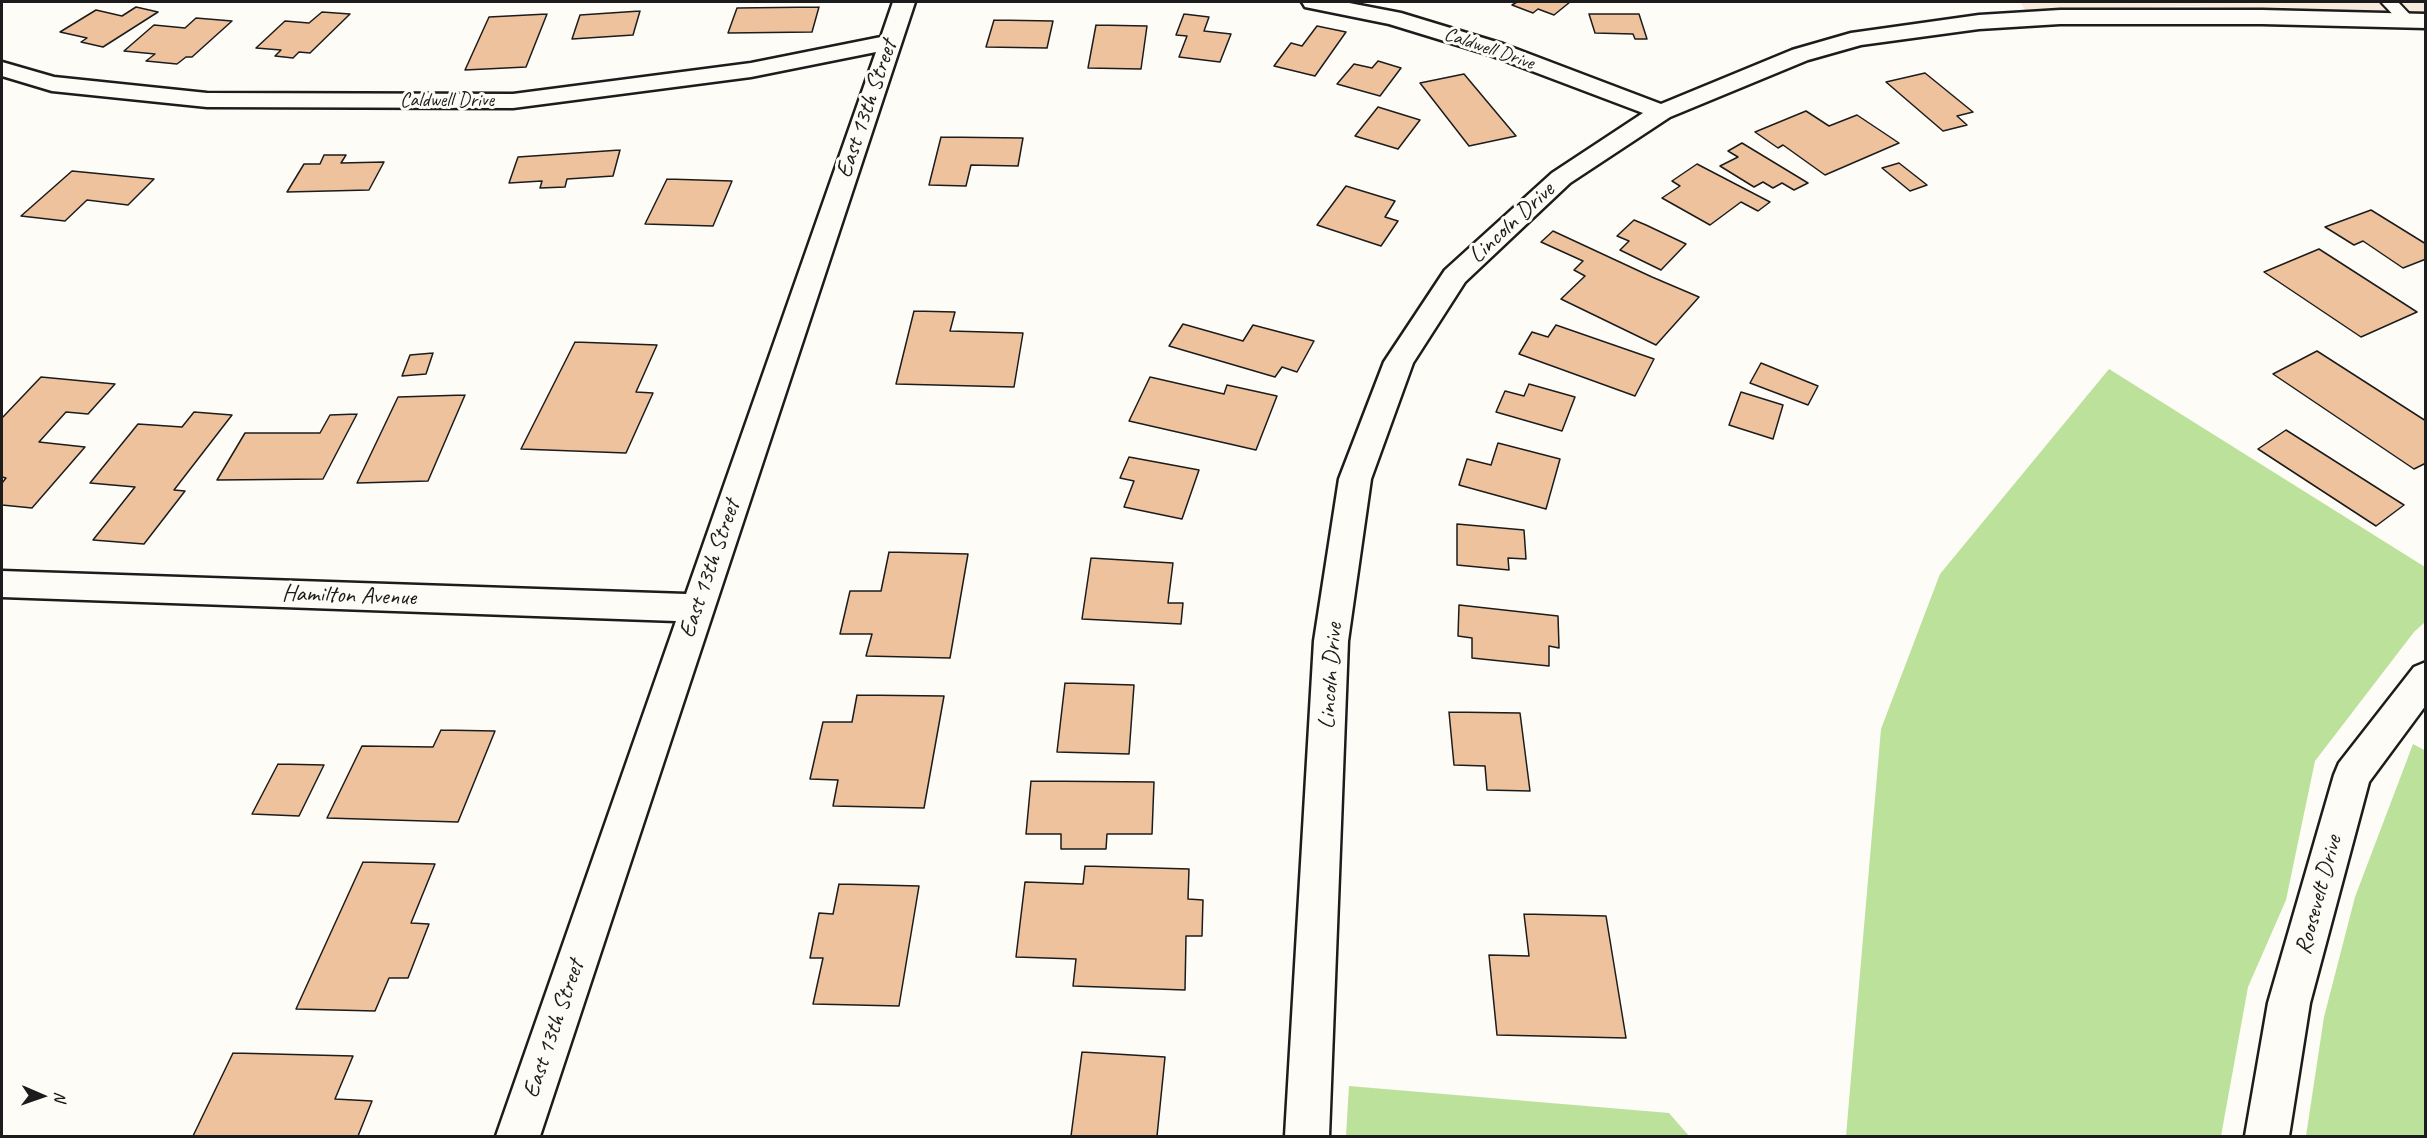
<!DOCTYPE html>
<style>
body{margin:0}
#map{position:relative;width:2427px;height:1138px;overflow:hidden;background:#fdfcf7;font-family:Caveat,sans-serif}
canvas{display:block}
.frame{position:absolute;inset:0;border:3px solid #1c1c1c;pointer-events:none}
.north{position:absolute;left:12px;top:1066px;width:60px;height:60px;-webkit-text-stroke:4px #fdfcf7;paint-order:stroke;rotate:92deg;font-size:16px;font-weight:700;line-height:24px;text-align:center;color:#1c1c1c}
.north::after{content:'';display:block;margin:auto;width:21px;height:27px;background:#1c1c1c;clip-path:polygon(50% 0,100% 100%,50% 72%,0 100%)}
</style>
<div id="map">
<canvas width="2427" height="1138"></canvas>
<div class="frame"></div>
<div class="north">N</div>
</div>
<script>
const c = document.querySelector('canvas').getContext('2d');
c.lineJoin = 'round';
function paint(path, color) { c.fillStyle = color; c.fill(path, 'evenodd'); }
const toPath = rows => new Path2D(rows.map(r => 'M' + r).join(''));
function stroke(path, color, width, dash) { c.strokeStyle = color; c.lineWidth = width; c.lineCap = dash ? 'butt' : 'round'; c.setLineDash(dash || []); c.stroke(path); }
function drawText(font, color, halo, rows, align = 'center') {
  c.font = font + ' Caveat,sans-serif'; c.lineWidth = 6; c.setLineDash([]); c.textBaseline = 'middle'; c.strokeStyle = halo; c.fillStyle = color; for (const [text, x, y, turn = 0] of rows) {
    c.save(); c.translate(x, y); c.rotate((+turn || 0) * Math.PI / 180); c.textAlign = isNaN(turn) ? turn : align; if (halo) c.strokeText(text, 0, 0); c.fillText(text, 0, 0); c.restore();
  }
}
paint(toPath([
 [2020,2,2425,2,2426,12,2187,6,2025,10]
]), '#f9ebdc');
paint(toPath([
 [2109,369,2425,567,2425,622,2414,632,2315,761,2286,900,2248,987,2221,1136,1846,1136,1881,729,1940,574],
 [2413,744,2426,751,2425,1136,2306,1136,2324,1017,2355,897],
 [1349,1086,1669,1113,1689,1136,1346,1136]
]), '#bce19b');
const building = toPath([
 [1517,2,1570,2,1554,15,1538,9,1533,13,1512,5,1517,2],
 [136,7,158,12,103,47,81,42,87,38,60,32,96,10,122,16,136,7],
 [819,7,812,32,728,33,737,8,819,7],
 [640,11,633,35,572,39,580,15,640,11],
 [322,12,350,14,310,53,299,52,293,58,275,56,281,50,256,48,285,21,309,23,322,12],
 [547,14,526,67,465,70,489,17,547,14],
 [1184,14,1209,17,1204,31,1231,34,1220,62,1179,57,1187,36,1176,35,1184,14],
 [1589,14,1639,14,1647,39,1635,39,1633,34,1595,33,1589,14],
 [196,18,232,21,192,57,186,57,177,64,146,61,155,54,124,51,154,25,185,28,196,18],
 [994,20,1053,21,1047,48,986,47,994,20],
 [1096,25,1147,26,1141,69,1088,68,1096,25],
 [1317,26,1346,32,1315,76,1274,66,1291,43,1302,46,1317,26],
 [1378,61,1401,68,1380,96,1337,84,1354,64,1372,68,1378,61],
 [1925,73,1973,112,1957,116,1967,125,1943,131,1886,82,1925,73],
 [1464,74,1516,136,1469,146,1420,83,1464,74],
 [1378,107,1420,120,1398,149,1355,136,1378,107],
 [1806,111,1829,126,1857,115,1899,143,1825,175,1783,145,1778,148,1755,132,1806,111],
 [941,137,1023,138,1018,166,971,165,966,186,929,185,941,137],
 [1742,143,1808,183,1794,190,1782,183,1773,188,1763,182,1754,187,1720,166,1738,157,1728,151,1742,143],
 [620,150,613,176,567,179,565,187,540,188,542,181,509,183,518,157,620,150],
 [324,155,346,155,341,163,384,162,369,190,287,192,304,164,320,164,324,155],
 [1899,163,1927,185,1910,191,1882,168,1899,163],
 [1697,164,1770,202,1758,211,1741,202,1710,225,1662,198,1680,186,1672,181,1697,164],
 [72,171,154,179,128,205,87,200,65,221,21,216,72,171],
 [667,179,732,181,713,226,645,224,667,179],
 [1346,186,1395,201,1385,217,1398,221,1381,246,1317,225,1346,186],
 [2371,210,2426,244,2426,259,2403,268,2363,241,2354,245,2325,227,2371,210],
 [1634,220,1646,225,1686,244,1661,270,1620,250,1629,241,1617,236,1634,220],
 [1553,231,1652,277,1699,297,1656,345,1561,299,1585,276,1574,270,1583,261,1541,242,1553,231],
 [2319,249,2417,312,2361,337,2264,272,2319,249],
 [914,311,955,312,950,331,1023,333,1014,387,896,384,914,311],
 [1183,324,1243,341,1253,325,1314,341,1297,372,1282,367,1275,377,1169,346,1183,324],
 [1556,325,1654,359,1635,396,1519,354,1532,332,1548,337,1556,325],
 [575,342,657,345,636,392,653,393,626,453,521,449,575,342],
 [2317,351,2426,421,2426,463,2414,469,2273,374,2317,351],
 [433,353,426,374,402,376,410,355,433,353],
 [1761,363,1818,386,1808,405,1750,383,1761,363],
 [41,377,115,384,88,414,66,412,39,442,85,447,32,508,2,505,2,483,6,478,2,477,2,418,41,377],
 [1150,377,1224,394,1227,385,1277,396,1256,450,1129,421,1150,377],
 [1529,384,1575,397,1562,431,1496,412,1505,391,1524,396,1529,384],
 [1741,392,1783,405,1773,439,1729,425,1741,392],
 [465,395,428,481,357,483,398,397,465,395],
 [194,412,232,415,174,490,185,491,144,544,93,540,135,487,90,483,138,424,182,427,194,412],
 [357,414,323,479,217,480,245,433,320,433,330,415,357,414],
 [2286,430,2404,505,2376,526,2258,449,2286,430],
 [1498,443,1560,459,1546,509,1459,485,1467,459,1491,465,1498,443],
 [1129,457,1199,470,1182,519,1124,507,1134,481,1120,478,1129,457],
 [1457,524,1524,530,1526,559,1508,558,1509,570,1457,565,1457,524],
 [889,552,968,554,950,658,866,656,872,634,840,634,850,591,881,591,889,552],
 [1091,558,1173,563,1168,603,1183,603,1181,624,1082,619,1091,558],
 [1459,605,1558,616,1559,648,1549,646,1549,666,1472,658,1472,638,1458,636,1459,605],
 [1065,683,1134,685,1129,754,1057,752,1065,683],
 [857,695,944,696,924,808,833,806,838,780,810,779,823,722,852,722,857,695],
 [1449,712,1520,713,1530,791,1487,790,1485,766,1454,765,1449,712],
 [441,730,495,731,458,822,327,818,362,746,433,747,441,730],
 [278,764,324,765,299,816,252,814,278,764],
 [1031,781,1154,782,1152,834,1107,834,1106,849,1061,849,1061,834,1026,834,1031,781],
 [363,862,435,864,411,923,429,924,408,978,389,978,375,1011,296,1009,363,862],
 [1085,866,1189,869,1188,899,1203,900,1202,936,1186,936,1185,990,1073,986,1076,959,1016,957,1025,882,1083,884,1085,866],
 [839,884,919,886,899,1006,813,1004,823,958,810,958,819,913,833,914,839,884],
 [1524,914,1606,916,1626,1038,1497,1035,1489,955,1529,956,1524,914],
 [1082,1052,1165,1057,1157,1136,1071,1136,1082,1052],
 [233,1053,353,1056,335,1099,372,1101,358,1136,193,1136,233,1053]
]);
paint(building, '#efc29e');
stroke(building, '#1c1c1c', 1.5);
const service = toPath([
 [2381,2,2398,2,2416,21,2408,26,2402,24,2381,2]
]);
const minor = toPath([
 [893,2,915,2,540,1136,496,1136,676,621,2,597,2,571,686,594,876,52,751,77,513,108,207,107,52,91,2,76,2,62,54,77,207,93,513,94,751,63,881,37,893,2],
 [1302,2,1344,2,1401,13,1503,44,1661,104,1792,50,1851,33,1979,15,2060,10,2262,10,2426,14,2426,28,2262,24,2060,24,1979,29,1861,45,1808,60,1670,117,1570,183,1465,282,1413,363,1371,479,1348,641,1329,1136,1285,1136,1314,641,1339,479,1384,362,1445,270,1552,173,1643,113,1487,54,1389,24,1305,7,1302,2],
 [2426,662,2426,705,2369,782,2310,1003,2289,1136,2245,1136,2268,1003,2334,775,2339,763,2414,667,2426,662]
]);
stroke(service, '#1c1c1c', 4);
stroke(minor, '#1c1c1c', 5);
paint(service, '#fdfcf7');
paint(minor, '#fdfcf7');
drawText('20px', '#1c1c1c', '#fdfcf7', [
 ["Caldwell Drive",1489,49,19],
 ["Caldwell Drive",447,101]
]);
drawText('24px', '#1c1c1c', '#fdfcf7', [
 ["East 13th Street",867,109,-71],
 ["Lincoln Drive",1512,223,-43],
 ["East 13th Street",710,569,-71],
 ["Hamilton Avenue",349,596,2],
 ["Lincoln Drive",1331,676,-86],
 ["Roosevelt Drive",2319,895,-75],
 ["East 13th Street",554,1029,-71]
]);
</script>
